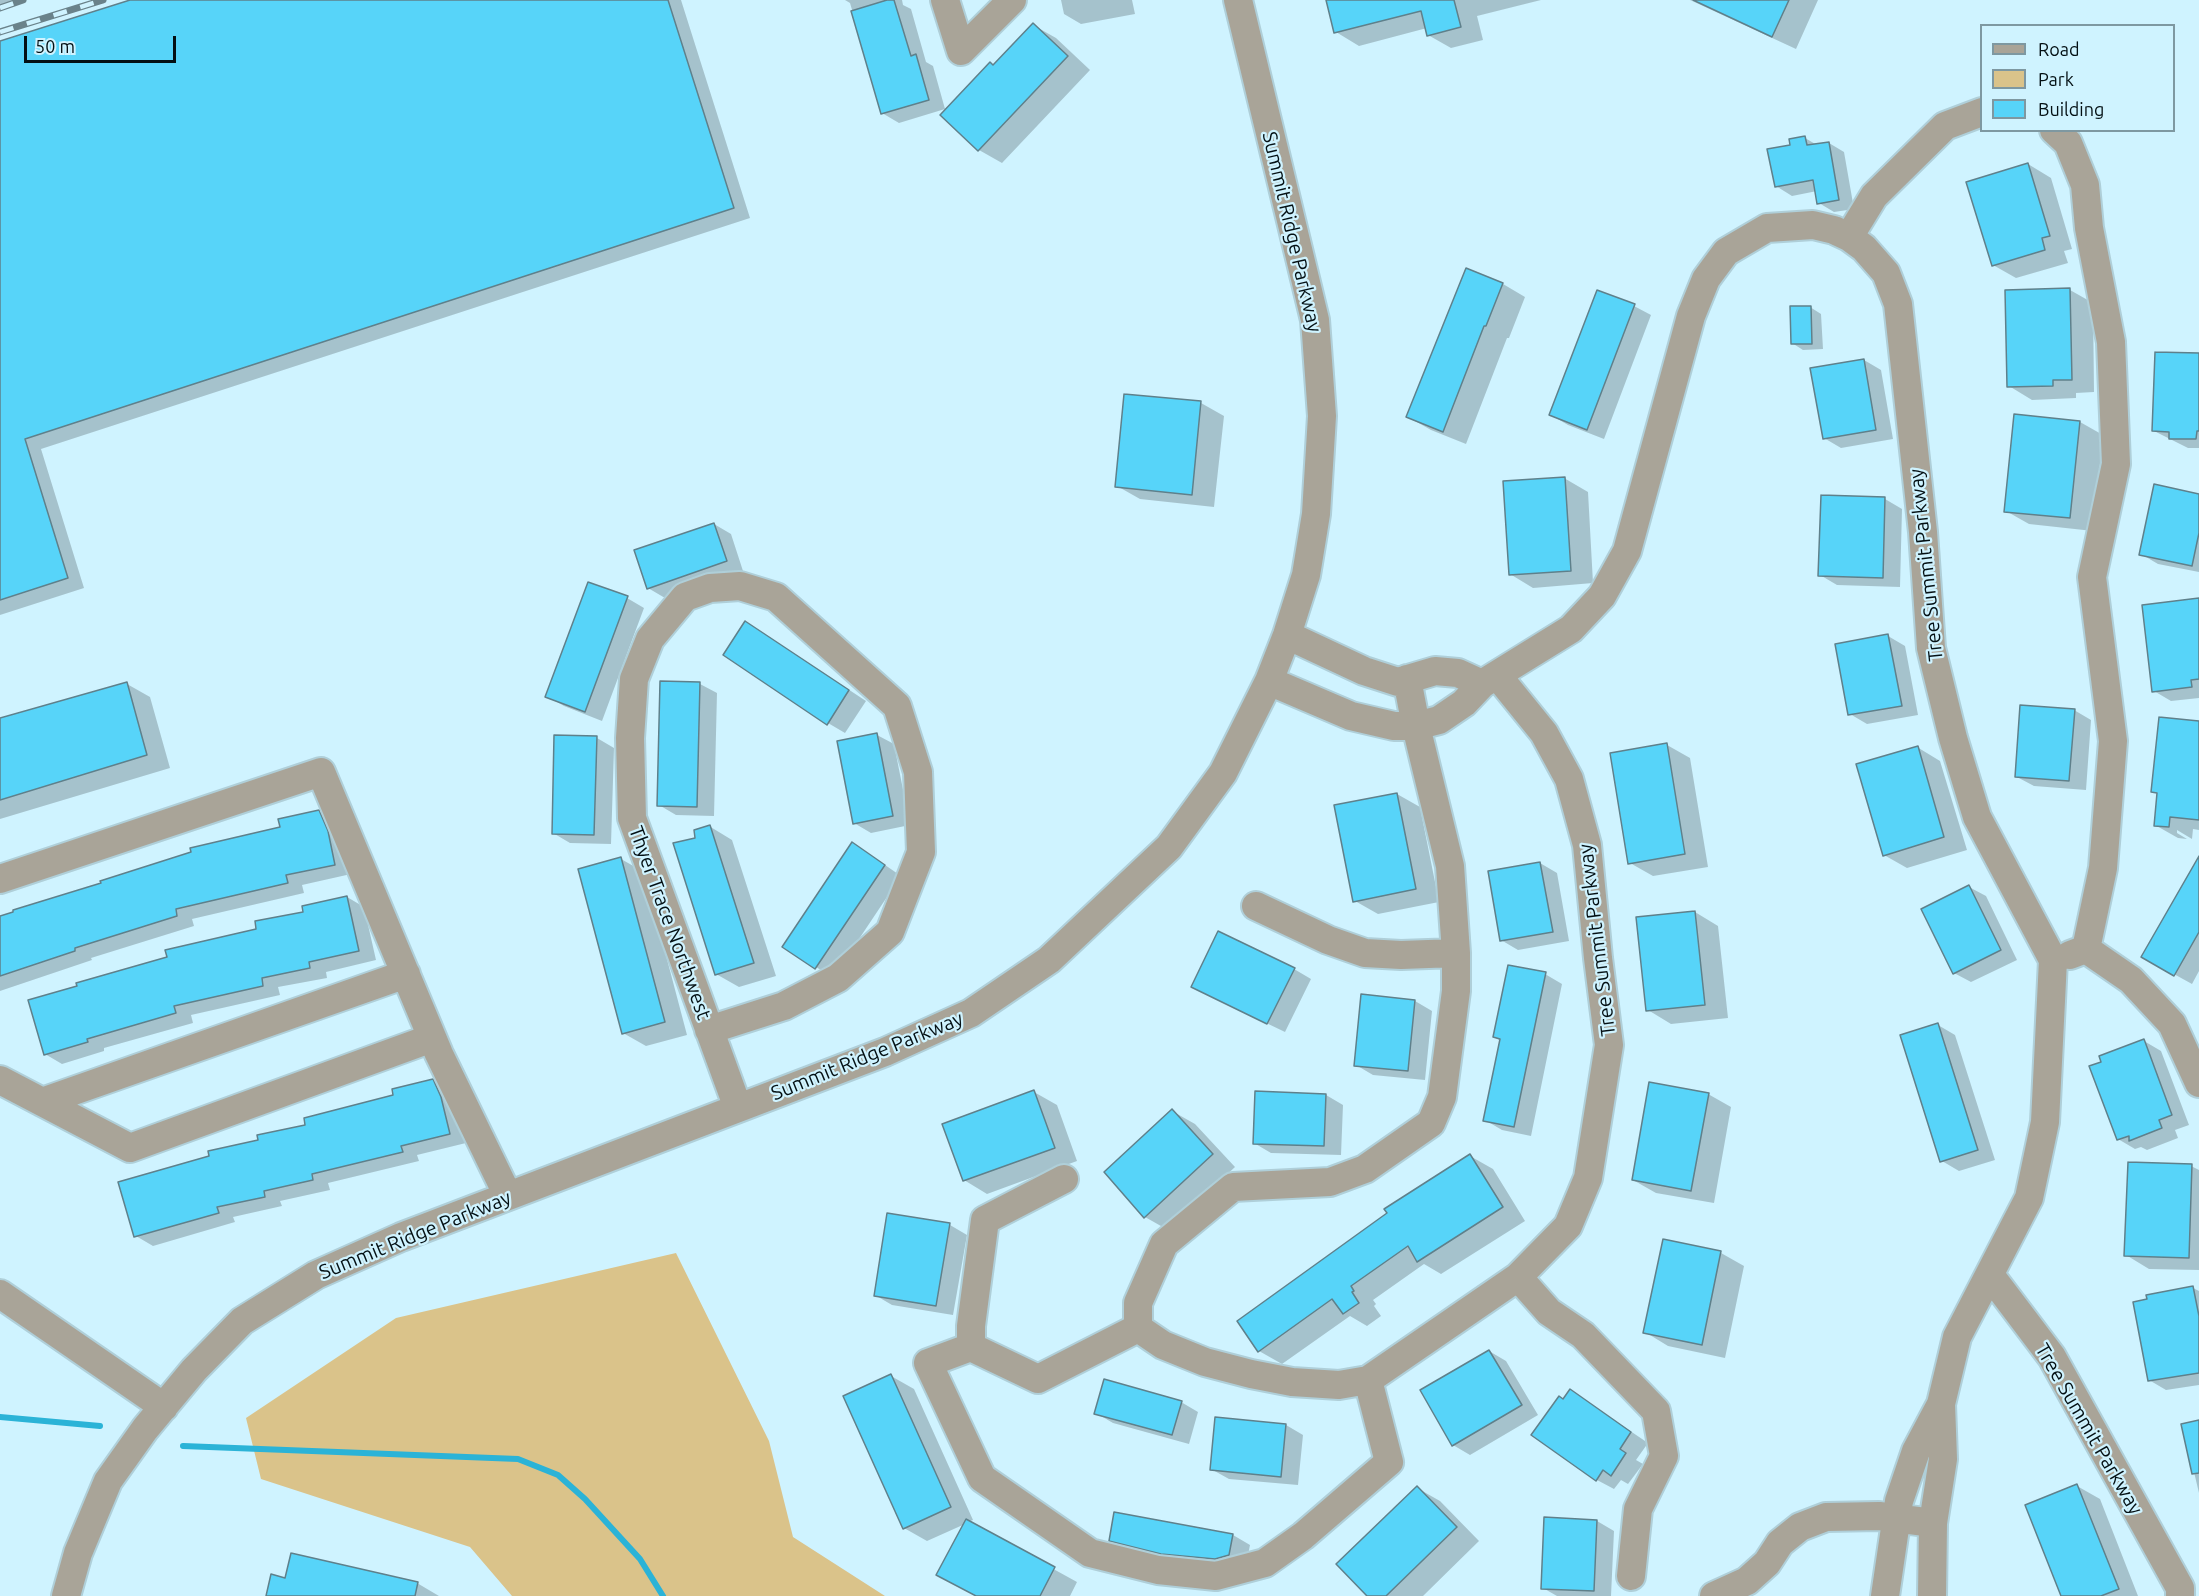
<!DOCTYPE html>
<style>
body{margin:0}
#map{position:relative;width:2199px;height:1596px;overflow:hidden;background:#cff3ff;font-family:Ubuntu,sans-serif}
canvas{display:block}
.legend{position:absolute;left:1980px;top:24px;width:195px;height:108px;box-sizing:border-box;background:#cff3ff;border:2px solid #7e98a1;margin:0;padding:8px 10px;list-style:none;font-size:18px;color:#041014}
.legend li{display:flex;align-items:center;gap:12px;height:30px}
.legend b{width:30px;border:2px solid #7e98a1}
.scale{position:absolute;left:24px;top:36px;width:152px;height:27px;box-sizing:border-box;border:3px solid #041014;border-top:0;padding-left:8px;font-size:18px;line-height:21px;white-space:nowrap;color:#041014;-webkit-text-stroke:4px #cff3ff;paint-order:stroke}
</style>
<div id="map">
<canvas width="2199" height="1596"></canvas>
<ul class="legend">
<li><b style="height:8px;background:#a9a498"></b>Road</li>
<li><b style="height:16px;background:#dac38a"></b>Park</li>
<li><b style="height:16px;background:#57d4f9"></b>Building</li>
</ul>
<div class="scale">50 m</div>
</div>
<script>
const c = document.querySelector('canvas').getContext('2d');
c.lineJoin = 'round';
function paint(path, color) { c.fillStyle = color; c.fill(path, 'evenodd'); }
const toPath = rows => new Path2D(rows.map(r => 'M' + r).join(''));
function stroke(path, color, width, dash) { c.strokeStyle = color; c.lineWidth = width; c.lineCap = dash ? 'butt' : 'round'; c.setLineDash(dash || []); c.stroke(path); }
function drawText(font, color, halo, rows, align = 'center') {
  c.font = font + ' Ubuntu,sans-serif'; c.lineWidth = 4.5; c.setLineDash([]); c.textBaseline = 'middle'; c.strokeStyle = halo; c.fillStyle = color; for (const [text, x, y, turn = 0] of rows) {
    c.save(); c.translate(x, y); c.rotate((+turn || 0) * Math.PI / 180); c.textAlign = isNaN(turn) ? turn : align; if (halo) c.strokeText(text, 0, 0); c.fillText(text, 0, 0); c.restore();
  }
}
paint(toPath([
 [676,1253,769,1441,793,1537,885,1596,512,1596,470,1547,261,1479,246,1418,396,1318]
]), '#dac38a');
paint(toPath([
 [0,0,19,0,0,6],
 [135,0,681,0,750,218,41,449,84,588,0,615,0,43],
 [845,0,902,0,903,5,911,9,926,62,933,66,945,109,899,123,882,113,850,3],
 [1061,0,1132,0,1135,14,1081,24,1064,14],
 [1328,0,1541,0,1477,16,1483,40,1451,48,1428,35,1427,28,1359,46,1336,32],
 [1690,0,1818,0,1796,49],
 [1033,25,1056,38,1090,70,1002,163,979,150,994,66],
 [1805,138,1817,145,1829,143,1844,152,1854,209,1834,212,1819,203,1817,191,1792,196,1776,186,1792,146],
 [2028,164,2051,178,2072,249,2064,251,2068,263,2016,278,1993,265],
 [1467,270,1503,284,1525,297,1509,338,1507,338,1466,444,1431,430,1408,417],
 [2070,290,2093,303,2094,392,2076,393,2076,398,2032,400,2009,386],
 [1634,306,1651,315,1604,439,1568,425,1551,415],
 [1810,307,1821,314,1823,349,1803,350,1792,343],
 [2199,355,2199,448,2188,448,2154,431],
 [1864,360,1881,370,1893,439,1841,448,1824,438],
 [1201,403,1224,416,1214,507,1140,499,1117,486],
 [2080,422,2103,435,2093,531,2029,524,2006,511],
 [1564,478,1588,492,1593,583,1533,588,1510,574],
 [2199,496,2199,572,2158,564,2141,554],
 [1822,497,1885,499,1902,509,1900,587,1837,585,1820,575],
 [714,524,731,534,743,571,665,598,648,588],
 [627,598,644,608,602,721,564,706,547,696],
 [2199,599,2199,698,2171,701,2154,691],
 [763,633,866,701,845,733,828,723],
 [1888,636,1905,646,1918,715,1867,724,1850,714],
 [127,684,150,697,170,768,0,819,0,719],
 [700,684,717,693,714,816,676,815,659,805],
 [2074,710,2091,720,2086,790,2034,786,2017,777],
 [2199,723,2199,830,2193,829,2192,839,2177,830,2177,833,2187,839,2178,838,2155,825,2159,794,2153,791],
 [877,735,894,744,910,825,871,833,854,823],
 [597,738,614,748,611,844,570,843,553,833],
 [1667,745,1690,758,1708,867,1653,876,1630,863],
 [1917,747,1940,761,1967,850,1907,868,1884,855],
 [1397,794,1420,807,1439,902,1378,914,1355,901],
 [319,812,336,822,351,874,302,885,304,893,192,919,194,926,91,958,92,960,0,991,0,918,282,828],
 [709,826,732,840,776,976,739,987,716,974,696,839],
 [869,854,901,876,833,978,784,946],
 [621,859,644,872,687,1035,646,1046,623,1033],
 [2199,860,2199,971,2192,984,2143,957],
 [1540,863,1557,873,1569,941,1518,950,1501,940],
 [1969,887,1986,896,2017,960,1971,982,1954,973],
 [347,897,364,907,376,960,326,972,327,978,278,987,280,995,191,1015,193,1023,104,1048,104,1051,62,1064,45,1054,258,930],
 [1695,912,1718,926,1728,1018,1671,1024,1648,1010],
 [1294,969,1311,979,1285,1032,1210,996],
 [1545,974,1562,984,1531,1136,1502,1130,1485,1120,1501,1041,1494,1037],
 [1415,1001,1432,1011,1425,1080,1373,1075,1356,1065],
 [1938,1025,1955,1035,1995,1160,1959,1171,1942,1161],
 [2144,1041,2161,1051,2189,1125,2175,1130,2178,1138,2147,1150,2141,1147,2135,1149,2118,1139],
 [433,1081,450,1091,458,1108,466,1143,417,1155,419,1161,328,1183,330,1190,280,1201,282,1206,233,1217,235,1222,153,1246,136,1236,260,1142],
 [1034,1092,1057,1105,1077,1161,987,1194,964,1180],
 [1708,1094,1731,1107,1714,1203,1656,1193,1633,1180],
 [1326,1095,1343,1105,1341,1155,1271,1153,1254,1143],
 [1172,1111,1195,1124,1235,1167,1168,1230,1145,1217],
 [1470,1156,1493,1169,1525,1221,1441,1274,1424,1264,1373,1300,1376,1304,1374,1306,1381,1316,1367,1326,1350,1316,1282,1364,1259,1351],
 [2191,1166,2199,1170,2199,1270,2149,1269,2126,1255],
 [950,1225,967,1235,953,1315,892,1305,875,1295],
 [1664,1241,1721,1253,1744,1266,1725,1358,1668,1346,1645,1332],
 [2193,1288,2199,1291,2199,1385,2166,1390,2149,1380],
 [1489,1351,1506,1361,1538,1415,1470,1455,1453,1445],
 [891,1376,914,1389,973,1520,968,1522,1077,1582,1070,1596,977,1596,965,1524,927,1541,904,1528],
 [1571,1391,1648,1443,1636,1460,1643,1464,1628,1484,1621,1480,1614,1489,1597,1480,1564,1400],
 [1181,1402,1198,1412,1189,1444,1113,1423,1096,1413],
 [2199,1422,2199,1493,2183,1426],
 [1286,1425,1303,1435,1298,1485,1229,1479,1211,1469],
 [2077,1486,2100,1499,2138,1596,2062,1596],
 [1417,1488,1440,1501,1479,1541,1423,1596,1369,1596],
 [1546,1519,1597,1521,1614,1531,1611,1596,1557,1596,1543,1588],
 [1233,1535,1250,1545,1246,1565,1179,1563,1128,1550,1111,1540],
 [287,1580,417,1583,439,1596,267,1596]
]), '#0003');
stroke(toPath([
 [0,1417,100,1426],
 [183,1446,518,1459,558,1475,585,1499,640,1559,663,1596]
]), '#2bb3d7', 6);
const building = toPath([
 [130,0,668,0,734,208,25,439,68,578,0,600,0,41,130,0],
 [887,0,894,0,911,56,916,54,929,100,881,114,851,11,887,0],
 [1326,0,1454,0,1461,27,1427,36,1421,11,1334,33,1326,0],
 [1693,0,1789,0,1772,37,1693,0],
 [1033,23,1068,56,978,151,940,115,990,62,993,65,1033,23],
 [1805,136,1807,145,1829,142,1839,200,1817,204,1813,180,1775,187,1767,149,1790,145,1789,139,1805,136],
 [2028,163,2050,236,2042,238,2045,250,1992,266,1966,182,2028,163],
 [1466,268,1503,283,1486,326,1484,326,1443,432,1406,417,1466,268],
 [2070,288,2072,380,2053,380,2053,386,2007,387,2005,290,2070,288],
 [1597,290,1635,304,1587,430,1549,415,1597,290],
 [1790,306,1811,306,1812,344,1791,344,1790,306],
 [2155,352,2199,353,2199,431,2197,431,2196,439,2169,439,2169,432,2152,431,2155,352],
 [1864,359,1876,430,1823,439,1810,368,1864,359],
 [1124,394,1201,401,1192,495,1115,487,1124,394],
 [2014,414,2080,421,2070,518,2004,512,2014,414],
 [1565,477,1571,571,1509,575,1503,481,1565,477],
 [2154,484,2199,494,2199,533,2192,566,2139,555,2154,484],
 [1821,495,1885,497,1883,578,1818,576,1821,495],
 [714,523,727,561,647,589,634,550,714,523],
 [588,582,628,596,585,712,545,697,588,582],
 [2199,598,2199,679,2191,680,2192,687,2152,692,2142,605,2199,598],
 [745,621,849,690,827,725,723,655,745,621],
 [1888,634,1902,706,1848,715,1835,644,1888,634],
 [660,681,700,682,697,807,657,806,660,681],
 [127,682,147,755,0,800,0,718,127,682],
 [2020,705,2075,709,2069,781,2015,777,2020,705],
 [2159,717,2199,721,2199,820,2170,817,2169,827,2154,826,2157,793,2151,792,2159,717],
 [877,733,893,816,853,824,837,741,877,733],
 [554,735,597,736,594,835,552,834,554,735],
 [1667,743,1685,854,1628,864,1610,753,1667,743],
 [1918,746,1944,837,1883,856,1856,764,1918,746],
 [1397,793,1416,889,1353,902,1334,805,1397,793],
 [319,810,328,831,335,865,286,875,288,883,176,909,177,916,75,948,75,951,0,976,0,916,13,912,13,910,101,883,100,881,191,852,190,848,280,827,278,819,319,810],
 [710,825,754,963,715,975,673,843,695,838,694,830,710,825],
 [852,842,885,865,815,969,782,947,852,842],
 [2199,856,2199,932,2174,976,2141,957,2199,856],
 [621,857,665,1022,622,1034,578,869,621,857],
 [1540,862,1553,932,1500,941,1488,871,1540,862],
 [1969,885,2001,950,1953,974,1921,909,1969,885],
 [347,896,359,951,309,962,310,968,262,978,263,986,174,1006,176,1013,87,1039,88,1042,44,1055,28,1000,77,986,76,983,167,957,165,950,256,929,255,921,303,912,302,906,347,896],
 [1695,911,1705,1005,1646,1011,1636,917,1695,911],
 [1218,931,1295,968,1267,1024,1191,987,1218,931],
 [1508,965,1546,972,1514,1127,1483,1121,1500,1039,1493,1037,1508,965],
 [1361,994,1415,1000,1408,1071,1354,1066,1361,994],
 [1938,1023,1978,1150,1940,1162,1900,1035,1938,1023],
 [2144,1039,2172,1115,2159,1120,2162,1128,2129,1141,2129,1136,2117,1140,2089,1066,2101,1062,2099,1056,2144,1039],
 [433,1079,441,1097,450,1134,401,1146,403,1152,312,1174,313,1180,264,1191,265,1197,217,1207,219,1213,134,1237,118,1182,209,1156,208,1151,258,1140,257,1135,305,1125,304,1118,393,1095,392,1089,433,1079],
 [1649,1082,1709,1093,1691,1191,1632,1180,1649,1082],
 [1034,1090,1055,1148,963,1181,942,1124,1034,1090],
 [1255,1091,1326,1094,1324,1146,1253,1144,1255,1091],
 [1172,1109,1213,1154,1144,1218,1104,1172,1172,1109],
 [1470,1154,1503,1207,1417,1262,1408,1246,1351,1286,1354,1291,1352,1292,1359,1303,1343,1314,1332,1299,1258,1352,1237,1321,1387,1213,1384,1209,1470,1154],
 [2128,1162,2192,1164,2189,1258,2124,1256,2128,1162],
 [887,1213,950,1223,936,1306,874,1296,887,1213],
 [1663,1239,1721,1251,1702,1345,1643,1333,1663,1239],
 [2193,1286,2199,1316,2199,1373,2148,1381,2133,1302,2147,1299,2146,1295,2193,1286],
 [1489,1350,1522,1405,1452,1446,1420,1390,1489,1350],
 [891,1374,951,1507,903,1529,843,1396,891,1374],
 [1104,1379,1182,1401,1172,1435,1094,1414,1104,1379],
 [1570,1389,1631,1432,1620,1449,1626,1453,1611,1476,1603,1470,1596,1481,1531,1435,1559,1396,1563,1399,1570,1389],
 [1215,1417,1286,1424,1281,1477,1210,1470,1215,1417],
 [2199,1420,2199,1473,2192,1474,2181,1424,2199,1420],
 [2077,1484,2119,1589,2101,1596,2061,1596,2025,1505,2077,1484],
 [1417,1486,1457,1527,1386,1596,1367,1596,1336,1564,1417,1486],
 [1114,1512,1233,1534,1229,1555,1215,1559,1161,1554,1109,1541,1114,1512],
 [1544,1517,1597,1520,1594,1591,1541,1589,1544,1517],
 [966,1519,1055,1567,1040,1596,976,1596,936,1575,966,1519],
 [291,1553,418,1582,415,1596,266,1596,271,1574,285,1578,291,1553]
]);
paint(building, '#57d4f9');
stroke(building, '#5f808b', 1.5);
const minor = toPath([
 [945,0,961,51,1012,0],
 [2054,130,2068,143,2085,185,2089,228,2111,342,2116,464,2092,577,2113,741,2103,868,2086,949],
 [1849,237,1874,196,1945,126,1982,112],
 [1287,635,1364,671,1398,682,1435,671,1458,673,1482,684],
 [1269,681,1351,716,1394,726,1416,726,1439,720,1464,703,1482,684,1571,629,1602,596,1627,551,1691,316,1706,279,1726,252,1767,228,1813,225,1834,230,1849,237,1864,248,1886,273,1898,304,1923,532,1931,648,1953,738,1977,817,2053,960,2045,1122,2029,1198,1957,1337,1941,1404,1943,1459,1933,1523,1932,1596],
 [0,879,321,772,439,1054,508,1196],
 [1256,906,1328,940,1365,953,1401,955,1456,953],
 [2070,955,2086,949,2131,980,2172,1024,2199,1083],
 [709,1030,784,1006,838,978,890,932,921,852,918,772,897,706,776,597,740,586,710,588,685,597,650,639,634,679,630,738,632,818,738,1108],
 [0,1080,130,1148,432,1038],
 [42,1102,406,974],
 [1990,1275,2052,1357,2180,1588,2180,1596],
 [1518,1277,1549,1312,1583,1335,1656,1411,1664,1456,1638,1509,1631,1576],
 [0,1294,164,1407],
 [1138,1328,1163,1345,1205,1362,1251,1374,1292,1382,1339,1385,1368,1380,1518,1277,1568,1226,1588,1178,1609,1045,1598,958,1587,845,1569,779,1544,733,1497,675],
 [971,1347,971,1326,985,1220,1064,1179],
 [1368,1380,1389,1462,1303,1536,1265,1563,1216,1576,1158,1570,1090,1553,982,1478,928,1363,971,1347,1038,1379,1138,1328,1138,1303,1164,1244,1233,1187,1330,1182,1365,1169,1431,1123,1442,1097,1456,991,1456,953,1450,866,1416,726,1407,679],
 [66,1596,78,1553,108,1481,145,1429,194,1370,242,1321,316,1275,401,1237,885,1052,971,1013,1049,960,1169,847,1223,773,1269,681,1287,635,1306,575,1316,514,1322,416,1315,320,1238,0],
 [1714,1596,1747,1581,1767,1563,1780,1543,1800,1527,1826,1517,1879,1516,1933,1523],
 [1885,1596,1899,1501,1916,1451,1941,1404]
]);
stroke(minor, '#afcfd9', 32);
stroke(minor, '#a9a498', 28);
const rail = toPath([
 [0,8,23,0],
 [0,32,103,0]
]);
stroke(rail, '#6a828a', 7);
stroke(rail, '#cff3ff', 4.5, [14]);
drawText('20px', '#041014', '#cff3ff', [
 ["Summit Ridge Parkway",1292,232,77],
 ["Tree Summit Parkway",1926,565,-96],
 ["Thyer Trace Northwest",670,923,70],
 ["Tree Summit Parkway",1597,940,-97],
 ["Summit Ridge Parkway",867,1056,-22],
 ["Summit Ridge Parkway",415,1235,-22],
 ["Tree Summit Parkway",2089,1429,60]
]);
</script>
